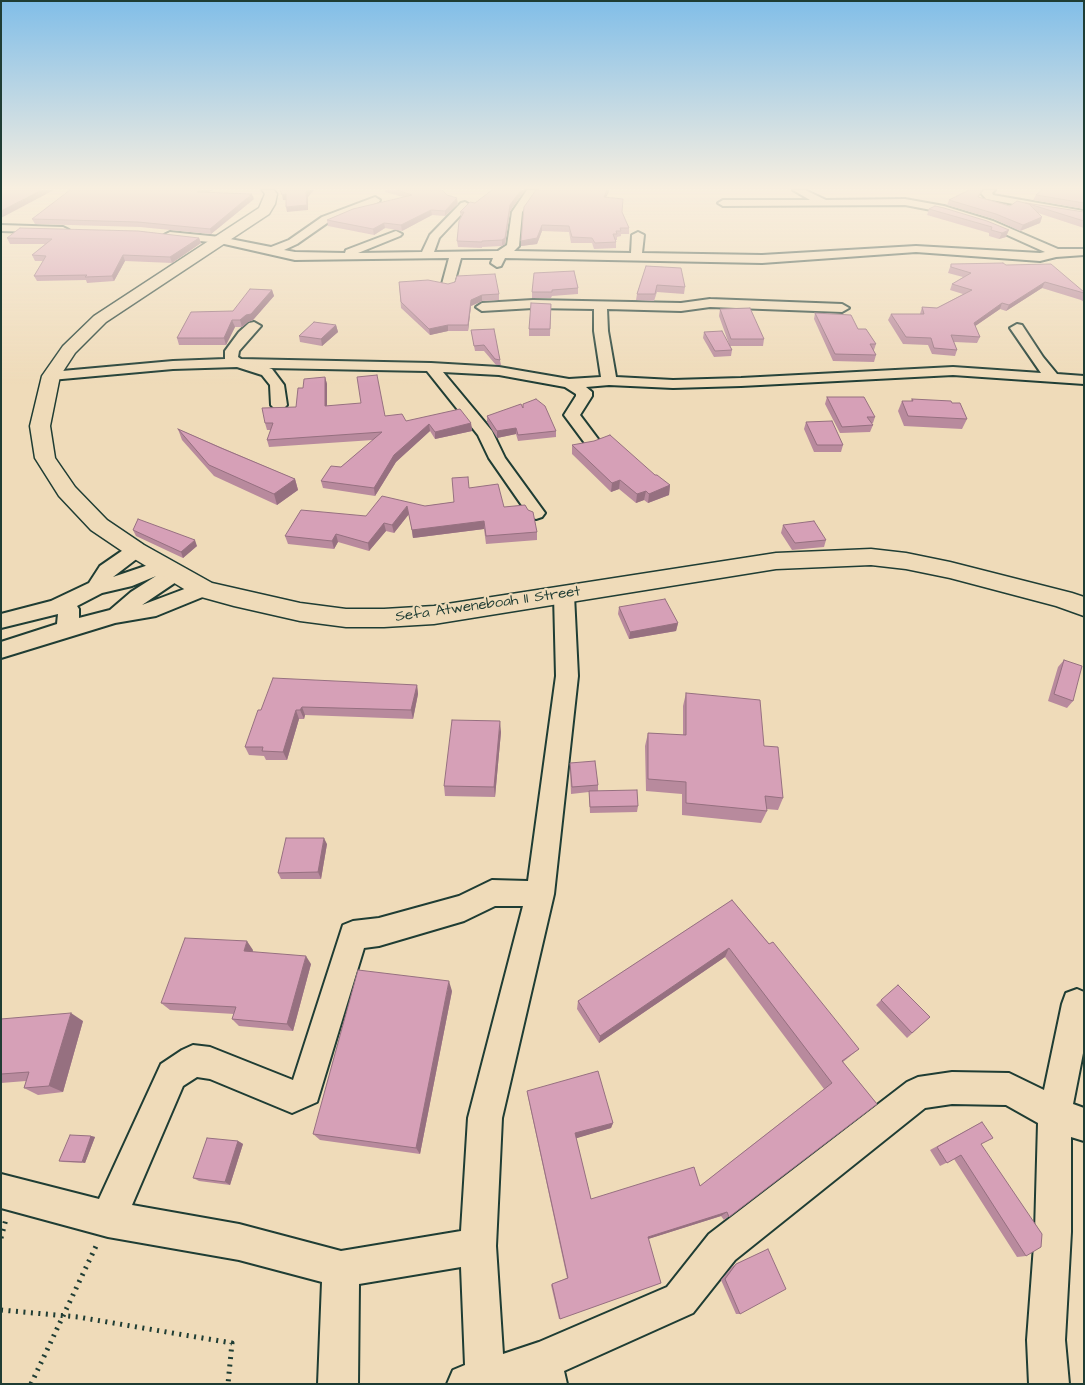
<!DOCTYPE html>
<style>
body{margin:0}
#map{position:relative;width:1085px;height:1385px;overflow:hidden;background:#efdbb9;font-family:"Architects Daughter",sans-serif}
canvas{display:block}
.frame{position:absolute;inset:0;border:2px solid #1f3d34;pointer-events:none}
</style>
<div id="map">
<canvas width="1085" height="1385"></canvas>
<div class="frame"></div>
</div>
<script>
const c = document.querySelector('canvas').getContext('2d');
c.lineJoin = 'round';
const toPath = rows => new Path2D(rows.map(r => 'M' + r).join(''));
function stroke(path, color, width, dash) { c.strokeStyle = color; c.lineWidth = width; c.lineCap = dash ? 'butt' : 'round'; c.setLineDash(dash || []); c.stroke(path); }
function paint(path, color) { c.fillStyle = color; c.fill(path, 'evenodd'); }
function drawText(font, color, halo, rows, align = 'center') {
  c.font = font + ' "Architects Daughter",sans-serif'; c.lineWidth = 4.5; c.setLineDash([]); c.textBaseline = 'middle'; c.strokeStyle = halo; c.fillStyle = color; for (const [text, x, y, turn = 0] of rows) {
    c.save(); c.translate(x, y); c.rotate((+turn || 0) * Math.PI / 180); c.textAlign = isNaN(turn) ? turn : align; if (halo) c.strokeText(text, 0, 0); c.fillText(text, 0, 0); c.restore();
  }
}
const minor = toPath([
 [527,190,537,190,522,212,519,246,514,251,631,253,632,235,638,232,644,235,642,253,762,255,916,246,1040,253,1045,252,985,225,942,212,905,205,723,206,718,203,723,200,810,200,793,190,805,190,826,200,905,199,944,206,993,221,1058,249,1084,249,1084,255,1056,257,1040,261,916,252,762,263,505,258,501,266,497,267,491,263,493,258,461,258,454,284,448,288,442,284,449,258,295,260,220,243,170,238,164,235,170,232,220,237,271,247,289,240,322,217,375,197,380,200,379,202,330,221,297,244,284,250,295,252,345,253,346,250,396,231,402,234,400,236,358,253,422,252,430,235,461,203,465,202,470,205,439,238,434,252,498,251,507,245,512,212,527,190],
 [984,190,995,190,992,193,993,195,1084,211,1084,217,986,199,981,193,984,190],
 [1,225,63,227,69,230,63,233,1,231,1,225],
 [710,299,842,304,849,308,842,312,710,307,681,311,607,309,608,331,616,377,673,380,741,378,953,367,1041,373,1010,328,1017,324,1022,325,1043,357,1057,374,1084,376,1084,384,953,375,741,386,673,388,609,385,586,387,592,392,592,396,580,415,601,443,599,446,593,448,587,446,564,415,576,396,576,394,565,387,499,375,443,372,492,431,505,458,545,513,542,517,536,519,530,517,489,458,478,435,427,371,269,368,272,369,284,385,287,405,284,408,279,410,274,408,271,405,270,385,262,375,237,367,173,369,51,380,46,379,44,376,46,373,51,372,173,361,225,359,225,351,239,332,249,323,254,322,261,326,239,351,238,357,241,359,431,363,499,367,569,379,601,377,594,331,594,309,533,308,482,311,476,307,482,303,533,300,681,303,710,299],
 [136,544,143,546,145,550,143,554,113,577,163,560,170,561,172,567,182,568,185,573,182,578,142,605,203,582,210,584,213,589,210,594,156,616,115,623,1,658,1,642,57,624,58,614,1,628,1,614,51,601,89,583,100,566,129,546,136,544],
 [156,576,131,592,110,610,79,618,79,609,77,606,102,593,132,586,156,576],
 [564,588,571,590,574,595,578,676,554,894,502,1118,496,1246,503,1354,539,1342,667,1287,709,1234,907,1082,918,1077,952,1072,1009,1073,1044,1090,1062,1004,1066,993,1077,989,1084,992,1084,1048,1073,1104,1084,1108,1084,1141,1071,1137,1071,1232,1065,1340,1069,1384,1029,1384,1027,1340,1035,1232,1038,1123,1006,1105,952,1104,925,1108,735,1260,693,1313,564,1371,567,1384,447,1384,453,1370,465,1365,461,1267,359,1284,358,1384,318,1384,322,1282,239,1260,108,1237,1,1208,1,1174,99,1199,161,1064,182,1050,193,1045,210,1047,293,1080,343,925,353,921,379,918,459,896,492,880,528,881,556,676,554,595,557,590,564,588],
 [495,906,523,906,468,1118,461,1231,341,1251,239,1224,132,1205,183,1086,197,1077,210,1079,292,1113,317,1102,364,948,379,946,464,921,495,906]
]);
const major = toPath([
 [262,190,274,190,277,194,275,204,269,214,106,322,75,353,60,376,50,426,55,458,75,487,107,520,144,545,212,583,300,603,346,609,384,609,434,606,776,553,871,549,906,553,950,562,1072,593,1084,597,1084,616,1056,606,950,578,906,569,871,565,776,569,434,624,384,627,346,627,300,621,234,606,194,595,128,555,91,530,59,496,35,458,30,426,42,376,63,346,94,316,259,208,265,194,262,190]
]);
stroke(minor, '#1f3d34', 4);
stroke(major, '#1f3d34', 3);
stroke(toPath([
 [1,1238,6,1219],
 [1,1310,78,1317,232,1343,228,1384],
 [31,1384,97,1244]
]), '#1f3d34', 5, [2, 5.5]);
paint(minor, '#efdbb9');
paint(major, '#efdbb9');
paint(toPath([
 [70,190,213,190,208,192,254,199,211,234,140,227,35,224,32,219],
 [385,190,442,190,447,195,458,204,445,216,432,215,402,231,385,228,374,235,328,226,327,220,403,197,385,192],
 [492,190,525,190,510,211,505,244,502,246,482,247,482,248,458,247,457,241,461,218,460,212,475,203],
 [536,190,606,197,622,212,629,228,629,234,621,234,621,236,617,237,617,240,615,240,616,242,616,248,594,249,592,243,571,243,569,232,542,231,537,244,521,246,521,241],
 [969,190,982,190,979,197,1010,206,1025,203,1084,212,1084,228,1038,213,1042,217,1040,223,1020,231,994,219,947,205,949,200],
 [1084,190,1084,209,1033,200,1036,195],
 [929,209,987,221,1006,237,999,239,989,236,989,233,927,215],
 [7,238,199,238,201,243,172,263,125,261,114,281,87,283,86,280,37,281,34,276,43,261,35,261,32,255,45,244,10,244],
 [951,264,1006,265,1084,292,1084,302,1081,300,1042,288,1006,311,1000,309,975,326,980,337,977,343,954,342,957,350,955,356,932,354,928,345,903,344,888,320,891,314,920,314,922,307,937,308,963,294,950,290,952,284,963,277,948,273],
 [646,266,685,287,684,294,657,292,654,301,636,300,637,294],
 [574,271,578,288,578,294,552,296,551,298,532,298,532,292],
 [399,282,499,294,499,300,482,301,471,306,468,331,448,331,430,335,401,308],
 [272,290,274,296,253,320,248,322,242,327,235,327,226,345,179,345,177,338,233,311],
 [551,304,550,336,529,336,529,329],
 [720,309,764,339,763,346,730,346,732,350,731,356,714,357,703,338,704,332,729,344,719,316],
 [815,313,858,329,876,344,874,350,873,350,876,355,874,362,833,361,814,319],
 [336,325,338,332,322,346,300,342,299,336],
 [471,330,500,360,501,365,496,365,484,351,475,351],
 [325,377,327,384,327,406,385,416,406,421,471,423,472,431,435,439,430,431,396,462,375,496,323,488,321,481,341,467,373,440,269,447,267,440,271,430,267,430,265,423,296,407,303,388],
 [827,397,875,417,873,423,871,423,873,425,870,432,840,433,825,404],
 [912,399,967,419,962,429,904,426,898,411,902,401,911,401],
 [523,408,556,431,556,437,518,441,516,434,497,438,487,422,487,416],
 [806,422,843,445,841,452,814,452,804,429],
 [178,429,295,479,298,490,277,505,214,476,182,440],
 [572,445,655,475,670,485,669,495,648,503,644,500,636,503,619,489,611,492,572,454],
 [469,488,504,507,537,532,537,540,486,544,484,529,413,538,409,514,394,533,386,531,369,551,338,542,334,549,288,544,285,536,366,516,425,506,454,502],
 [783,525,826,540,824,547,792,550,781,533],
 [133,530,197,546,183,558,136,536],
 [619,607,678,623,676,631,629,639,618,614],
 [1064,660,1073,701,1067,708,1048,701,1058,667],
 [417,685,418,694,413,719,305,715,304,719,299,719,287,760,266,760,264,756,249,755,245,747,261,710],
 [686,693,764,746,783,798,778,810,766,809,767,811,761,823,682,815,682,794,646,791,645,746,648,733,683,735,683,706],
 [501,732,495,797,445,796,444,786],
 [570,763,598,785,598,791,638,806,637,812,590,813,589,792,571,794,570,769],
 [327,844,321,879,281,879,278,873],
 [732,900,859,1049,843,1062,877,1104,724,1220,721,1216,648,1239,661,1283,559,1319,551,1285,552,1284,567,1278,528,1097,527,1091,613,1123,611,1128,576,1138,591,1199,700,1186,824,1089,725,957,599,1043,577,1009,578,1001],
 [253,950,253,952,311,964,293,1031,239,1026,232,1019,234,1014,170,1010,161,1003],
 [452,991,420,1154,320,1140,313,1134],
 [881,1000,930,1017,907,1038,876,1005],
 [1,1019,83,1021,63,1092,38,1095,24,1088,26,1081,1,1083],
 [982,1122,981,1144,1026,1256,1017,1257,954,1159,940,1166,930,1150],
 [91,1136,95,1137,85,1163,63,1162,59,1161],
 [238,1141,243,1144,230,1185,199,1181,193,1178],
 [768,1249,740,1314,736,1314,721,1280,733,1266]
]), '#b88a9d');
paint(toPath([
 [42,190,54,190,1,218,1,211],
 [202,190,213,190,199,197,197,192],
 [308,190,314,190,308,197,308,210,287,212,286,207,306,192],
 [521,190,525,190,510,211,505,244,502,246,502,240,510,205],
 [607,190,610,190,603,203,604,197],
 [252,194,254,199,211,234,210,229],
 [286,194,287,200,283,200,282,195],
 [457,198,458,204,445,216,445,211],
 [431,210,432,215,402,231,401,225],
 [1042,217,1040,223,1020,231,1023,225],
 [384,223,385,228,374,235,373,229],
 [542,225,542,231,537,244,521,246,521,241],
 [1009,230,1006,237,999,239,1002,233],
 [199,238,201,243,172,263,170,257],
 [123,255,125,261,114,281,112,276],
 [1045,282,1042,288,1006,311,1009,305],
 [272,290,274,296,253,320,248,322,242,327,240,320],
 [482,295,482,301,471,306,468,331,468,325,471,300],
 [1002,303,1000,309,971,329,974,323],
 [232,320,235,327,226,345,224,338],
 [336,325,338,332,322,346,321,339],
 [448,325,448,331,430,335,429,329],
 [325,377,327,384,327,413,325,406],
 [471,423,472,431,435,439,435,432],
 [429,424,430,431,396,462,375,496,374,488,394,455],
 [516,428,516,434,497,438,497,431],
 [295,479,298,490,277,505,274,494],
 [620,480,619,489,611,492,612,483],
 [670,485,669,495,648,503,649,494],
 [646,491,644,500,636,503,637,494],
 [407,506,409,514,394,533,392,525],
 [484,521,484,529,413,538,412,530],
 [384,523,386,531,369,551,368,543],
 [336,534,338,542,334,549,332,541],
 [195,540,197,546,183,558,181,552],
 [678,623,676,631,629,639,630,632],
 [417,685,418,694,413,719,411,710],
 [302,707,305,715,304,719,300,710],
 [296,710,299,719,287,760,283,752],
 [500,721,501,732,495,797,494,787],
 [324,838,327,844,321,879,318,872],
 [247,941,253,950,250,959,244,951],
 [729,948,725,957,599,1043,600,1036],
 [306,956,311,964,293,1031,287,1024],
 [449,981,452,991,420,1154,416,1148],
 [71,1013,83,1021,63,1092,49,1086],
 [613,1123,611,1128,574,1139,575,1133],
 [91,1136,95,1137,85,1163,82,1162],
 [238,1141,243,1144,230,1185,225,1182],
 [727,1212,721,1216,645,1240,648,1237]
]), '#967080');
const building = toPath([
 [1,190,42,190,1,211,1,190],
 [70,190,202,190,197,192,252,194,210,229,138,222,32,219,70,190],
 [280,190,308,190,306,192,307,205,286,207,286,194,282,195,280,190],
 [397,190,442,190,447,195,457,198,445,211,431,210,401,225,384,223,373,229,327,220,353,209,412,195,397,190],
 [492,190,521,190,510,205,505,238,502,240,482,241,482,242,457,241,459,221,464,212,460,212,470,202,475,203,492,190],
 [536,190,607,190,604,197,623,199,622,212,629,228,620,228,621,231,616,231,617,234,613,234,616,242,595,243,592,238,572,237,569,226,542,225,537,238,521,241,524,207,536,190],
 [969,190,982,190,978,197,1010,206,1017,201,1029,204,1042,217,1023,225,996,214,949,200,969,190],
 [1042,190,1084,190,1084,203,1036,195,1042,190],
 [1026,203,1084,212,1084,221,1026,203],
 [935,206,944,208,987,221,1009,230,1002,233,991,230,992,227,929,209,935,206],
 [20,228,138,231,199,238,170,257,123,255,112,276,85,277,87,275,34,276,46,256,32,255,52,239,7,238,20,228],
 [1003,263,1006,265,1051,264,1084,292,1084,293,1045,282,1009,305,1002,303,974,323,980,337,951,335,957,350,934,348,931,338,906,337,891,314,924,314,922,307,937,308,972,290,952,284,971,273,951,267,951,264,1003,263],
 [646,266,681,268,685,287,657,285,655,294,637,294,646,266],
 [574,271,578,288,552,290,552,292,532,292,534,273,574,271],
 [495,274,499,294,482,295,471,300,468,325,448,325,429,329,401,302,399,282,428,280,448,284,455,282,457,276,495,274],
 [250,289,272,290,251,314,246,315,240,320,232,320,224,338,177,338,191,312,233,311,250,289],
 [531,303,551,304,550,329,529,329,531,303],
 [750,308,764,339,731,339,720,309,750,308],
 [815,313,851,315,858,329,866,329,876,344,870,344,876,355,835,354,815,313],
 [314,322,336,325,321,339,299,336,314,322],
 [494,329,500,360,495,359,484,345,474,346,471,330,494,329],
 [722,331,732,350,715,351,704,332,722,331],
 [377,375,385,416,402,414,406,421,460,409,471,423,435,432,429,424,394,455,374,488,321,481,331,466,341,467,382,432,267,440,273,423,265,423,262,408,296,407,298,388,303,388,304,379,325,377,325,406,361,403,357,377,377,375],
 [827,397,864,397,875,417,867,417,873,425,842,427,827,397],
 [536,399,545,406,556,431,518,435,516,428,497,431,487,416,521,404,523,408,523,404,536,399],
 [912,399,951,401,952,403,960,403,967,419,908,416,902,401,913,401,912,399],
 [832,421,843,445,817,445,806,422,832,421],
 [178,429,221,448,295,479,274,494,209,465,178,429],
 [610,435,655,475,657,475,670,485,649,494,646,491,637,494,620,480,612,483,572,445,594,441,610,435],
 [468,477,469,488,498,484,504,507,525,505,528,510,533,512,537,532,486,536,484,521,412,530,407,506,392,525,384,523,368,543,336,534,332,541,285,536,301,510,366,516,382,496,425,506,454,502,452,478,468,477],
 [138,519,195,540,181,552,133,530,138,519],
 [814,521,826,540,795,543,783,525,814,521],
 [665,599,678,623,630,632,619,607,665,599],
 [1064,660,1082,666,1073,701,1054,694,1064,660],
 [273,678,417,685,411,710,302,707,300,710,296,710,283,752,262,751,263,747,245,747,258,710,261,710,273,678],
 [686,693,760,700,764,746,778,747,783,798,765,796,767,811,686,803,686,782,648,779,648,733,686,735,686,693],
 [452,720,500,721,494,787,444,786,452,720],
 [595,761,598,785,572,787,570,763,595,761],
 [637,790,638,806,590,807,589,791,637,790],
 [286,838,324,838,318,872,278,873,286,838],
 [732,900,769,944,773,942,859,1049,842,1061,877,1104,729,1217,727,1212,648,1237,661,1283,560,1319,552,1284,568,1278,527,1091,598,1071,613,1123,575,1133,591,1199,694,1167,700,1186,832,1083,729,948,600,1036,578,1001,732,900],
 [185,938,247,941,244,951,306,956,287,1024,232,1019,236,1007,161,1003,185,938],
 [358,970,449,981,416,1148,313,1134,358,970],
 [898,985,930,1017,912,1033,881,1000,898,985],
 [71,1013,49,1086,24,1088,29,1072,1,1074,1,1019,71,1013],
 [982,1122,993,1138,981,1144,1042,1234,1041,1247,1026,1256,961,1155,947,1163,937,1147,982,1122],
 [70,1135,91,1136,82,1162,59,1161,70,1135],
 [207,1138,238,1141,225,1182,193,1178,207,1138],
 [768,1249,786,1289,740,1314,725,1279,736,1264,768,1249]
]);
paint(building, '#d6a0b7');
stroke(building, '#967080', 1);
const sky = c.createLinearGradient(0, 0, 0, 384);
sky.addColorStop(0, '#81bee8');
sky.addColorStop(0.49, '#f8efe0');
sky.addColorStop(1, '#f8efe000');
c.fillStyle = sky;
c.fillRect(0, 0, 1085, 384);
drawText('15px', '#1f3d34', '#efdbb9', [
 ["Sefa Atweneboah II Street",488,605,-8]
]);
</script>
